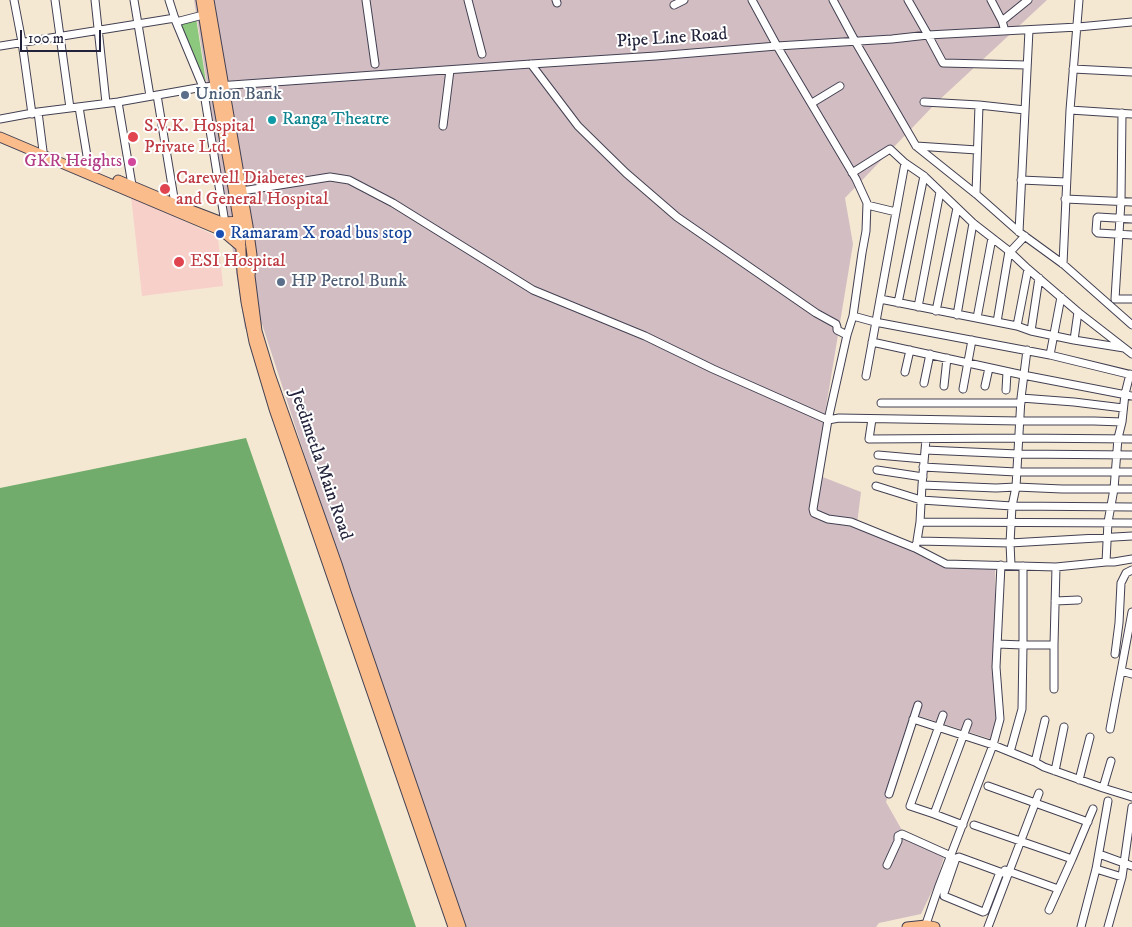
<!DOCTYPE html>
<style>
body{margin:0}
#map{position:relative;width:1132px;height:927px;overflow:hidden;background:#f5e8d3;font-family:"IM FELL DW Pica",serif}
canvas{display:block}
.scale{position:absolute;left:20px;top:30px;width:81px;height:22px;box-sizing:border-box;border:2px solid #22223b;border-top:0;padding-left:6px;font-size:15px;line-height:18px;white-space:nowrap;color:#22223b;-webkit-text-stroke:4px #fff;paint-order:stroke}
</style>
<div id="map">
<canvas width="1132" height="927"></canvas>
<div class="scale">100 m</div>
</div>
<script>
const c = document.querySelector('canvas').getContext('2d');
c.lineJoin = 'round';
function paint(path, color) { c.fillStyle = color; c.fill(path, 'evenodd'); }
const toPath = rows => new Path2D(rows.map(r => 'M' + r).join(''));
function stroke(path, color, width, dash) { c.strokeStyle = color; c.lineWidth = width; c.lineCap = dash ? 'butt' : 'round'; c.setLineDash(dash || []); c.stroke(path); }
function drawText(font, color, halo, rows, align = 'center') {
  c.font = font + ' "IM FELL DW Pica",serif'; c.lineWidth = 4; c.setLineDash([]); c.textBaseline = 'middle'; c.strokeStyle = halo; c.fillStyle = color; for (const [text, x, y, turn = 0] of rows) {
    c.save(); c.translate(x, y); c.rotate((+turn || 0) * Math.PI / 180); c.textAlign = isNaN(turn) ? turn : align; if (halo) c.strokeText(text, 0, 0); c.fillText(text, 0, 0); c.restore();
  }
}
paint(toPath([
 [131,196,218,237,223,286,142,296]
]), '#f7d0ca');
paint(toPath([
 [194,0,1047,0,936,103,845,198,853,244,815,474,861,492,857,524,938,562,995,562,997,741,916,715,886,802,903,832,945,854,936,883,921,914,879,923,876,927,458,927,262,324,245,329]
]), '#d2bec2');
paint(toPath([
 [196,18,206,82,178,23]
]), '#8cc87d');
paint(toPath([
 [246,438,416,927,0,927,0,488]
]), '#71ac6c');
const minor = toPath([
 [14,0,22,42,32,114],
 [55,0,70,108],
 [95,0,106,103],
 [134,0,150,96],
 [169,0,176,22,203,87,225,223],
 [366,0,375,64],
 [468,0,482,54],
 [556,0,557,3],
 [752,0,777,46,856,179,867,203,866,231,862,253,853,316],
 [833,0,855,41,916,146,976,194,1019,232,1063,264,1132,325],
 [908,0,928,35,943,63,1027,65],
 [991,0,1002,21,1005,31],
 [674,5,684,0],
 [1002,21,1028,0],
 [176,22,203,15],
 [0,46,175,18],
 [531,64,578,126,626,173,677,217,816,313,836,324,837,327,837,330,847,335],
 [1073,69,1132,72],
 [157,95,175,204],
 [118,102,132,185],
 [924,102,979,105,1025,110],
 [812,103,840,86],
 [79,107,89,168],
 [1070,110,1132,114],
 [38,112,43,151],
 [1122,113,1121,201,1115,299,1132,299],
 [0,119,38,112,118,102,203,87,531,64,656,56,777,46,892,39,928,35,1078,27,1132,22],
 [443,126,450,70],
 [916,146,977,150],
 [852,173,890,149,905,163,924,176,973,223,1009,251,1028,269,1078,312,1132,354],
 [1021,180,1066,182],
 [242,191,330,177,349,180,393,203,533,290,645,336,713,369,828,420,847,335,853,316,875,322,1050,355,1132,375],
 [976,194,979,105],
 [1065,199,1132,202],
 [867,205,896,212],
 [1132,219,1098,217,1097,218,1096,231,1098,233,1132,235],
 [1019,232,1029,30],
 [1010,252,1025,236],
 [1063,264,1070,110,1079,0],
 [880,299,1017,326,1031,331,1074,340,1124,348],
 [898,303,924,176],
 [918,307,940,192],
 [936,311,957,208],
 [957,315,973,223],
 [977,318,992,238],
 [997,322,1009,251],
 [1017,326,1028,269],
 [1031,331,1039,278],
 [1074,340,1078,312],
 [872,342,1023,375,1132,396],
 [1050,355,1061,297],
 [905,372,910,350],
 [866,376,905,163],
 [924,383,930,354],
 [944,386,947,358],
 [985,386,989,368],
 [963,389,972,340],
 [1006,390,1007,372],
 [1021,398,1074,402,1123,408],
 [881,403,1021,403],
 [872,419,869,439,1019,438,1132,439],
 [926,439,922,485,920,522,917,541,1010,543,1132,536],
 [925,450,1018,454,1132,455],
 [878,455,924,459],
 [923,467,1016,472,1132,472],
 [877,470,923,477],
 [922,485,996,488,1016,487,1062,489,1132,489],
 [876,486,921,500,1012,506,1132,507],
 [920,522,1132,523],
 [916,544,915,548,946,564,1056,567,1106,562,1114,562,1132,559],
 [915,548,851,522,828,519,814,513,813,509,828,420,839,418,1020,421,1094,421,1122,422],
 [1106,562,1108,522,1114,489,1118,438,1122,422,1125,394,1130,374],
 [1011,565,1010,543,1012,506,1016,487,1021,398,1027,350],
 [1055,601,1078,600],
 [1132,612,1121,671,1132,674],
 [997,644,1023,645,1023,566],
 [1054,645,1054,689],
 [1115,654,1119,623,1121,583,1126,573,1132,570],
 [943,715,910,806,934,814,963,825],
 [913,719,993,745,1035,762,1044,767,1103,788,1132,797],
 [1110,729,1121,671],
 [1010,752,1022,709,1023,645,1054,645,1056,567],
 [1035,762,1045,720],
 [1055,771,1064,727],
 [1079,780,1090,737],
 [988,786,1088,822],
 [1103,788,1111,761],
 [889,794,918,705],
 [934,814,968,723],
 [974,825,1072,859],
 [1099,854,1132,866],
 [887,865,898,841,898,836,902,834,951,856],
 [1096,869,1122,877],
 [1005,870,1058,889],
 [1000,872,985,911,983,912,944,896,944,893,956,858,959,857,1000,872,1004,873,1008,875],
 [1049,910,1072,859,1093,809],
 [925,927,939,886,993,745,1000,719,996,667,1001,565],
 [988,927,1039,793],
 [1081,927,1096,869,1108,801],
 [1108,927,1122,877,1132,807]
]);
const major = toPath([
 [201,0,215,86,233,188,240,231,242,272,246,302,254,342,274,409,453,927],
 [209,0,248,226,252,255,250,276,257,331,270,374,337,564,346,592,461,927],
 [0,137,222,231,244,230],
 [118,180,175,204,222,222,243,221],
 [222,231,241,247],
 [907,927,926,925,935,927]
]);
stroke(minor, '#424052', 9);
stroke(major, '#424052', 11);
stroke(minor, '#fff', 7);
stroke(major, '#fabc8b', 9);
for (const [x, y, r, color] of [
 [185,95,5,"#5c6f8a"],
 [272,120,5,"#0f9aa8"],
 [133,137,6,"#e0444e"],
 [132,162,5,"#d1479c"],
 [165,189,6,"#e0444e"],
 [220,234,5,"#1a4fb4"],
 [179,262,6,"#e0444e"],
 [281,282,5,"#5c6f8a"]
]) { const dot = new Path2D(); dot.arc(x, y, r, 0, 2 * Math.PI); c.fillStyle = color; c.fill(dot); stroke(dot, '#fff', 2); }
drawText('18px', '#22223b', '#fff', [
 ["Pipe Line Road",672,39,-4],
 ["Jeedimetla Main Road",320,465,71]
]);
drawText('18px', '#4e5e75', '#fff', [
 ["Union Bank",195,95],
 ["HP Petrol Bunk",291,282]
], 'left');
drawText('18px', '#0d838f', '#fff', [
 ["Ranga Theatre",282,120]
], 'left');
drawText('18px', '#be3a42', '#fff', [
 ["S.V.K. Hospital",144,127],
 ["Private Ltd.",144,148],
 ["Carewell Diabetes",176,179],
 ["and General Hospital",176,200],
 ["ESI Hospital",190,262]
], 'left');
drawText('18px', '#b23c85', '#fff', [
 ["GKR Heights",122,162]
], 'right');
drawText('18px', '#164399', '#fff', [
 ["Ramaram X road bus stop",230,234]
], 'left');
</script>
